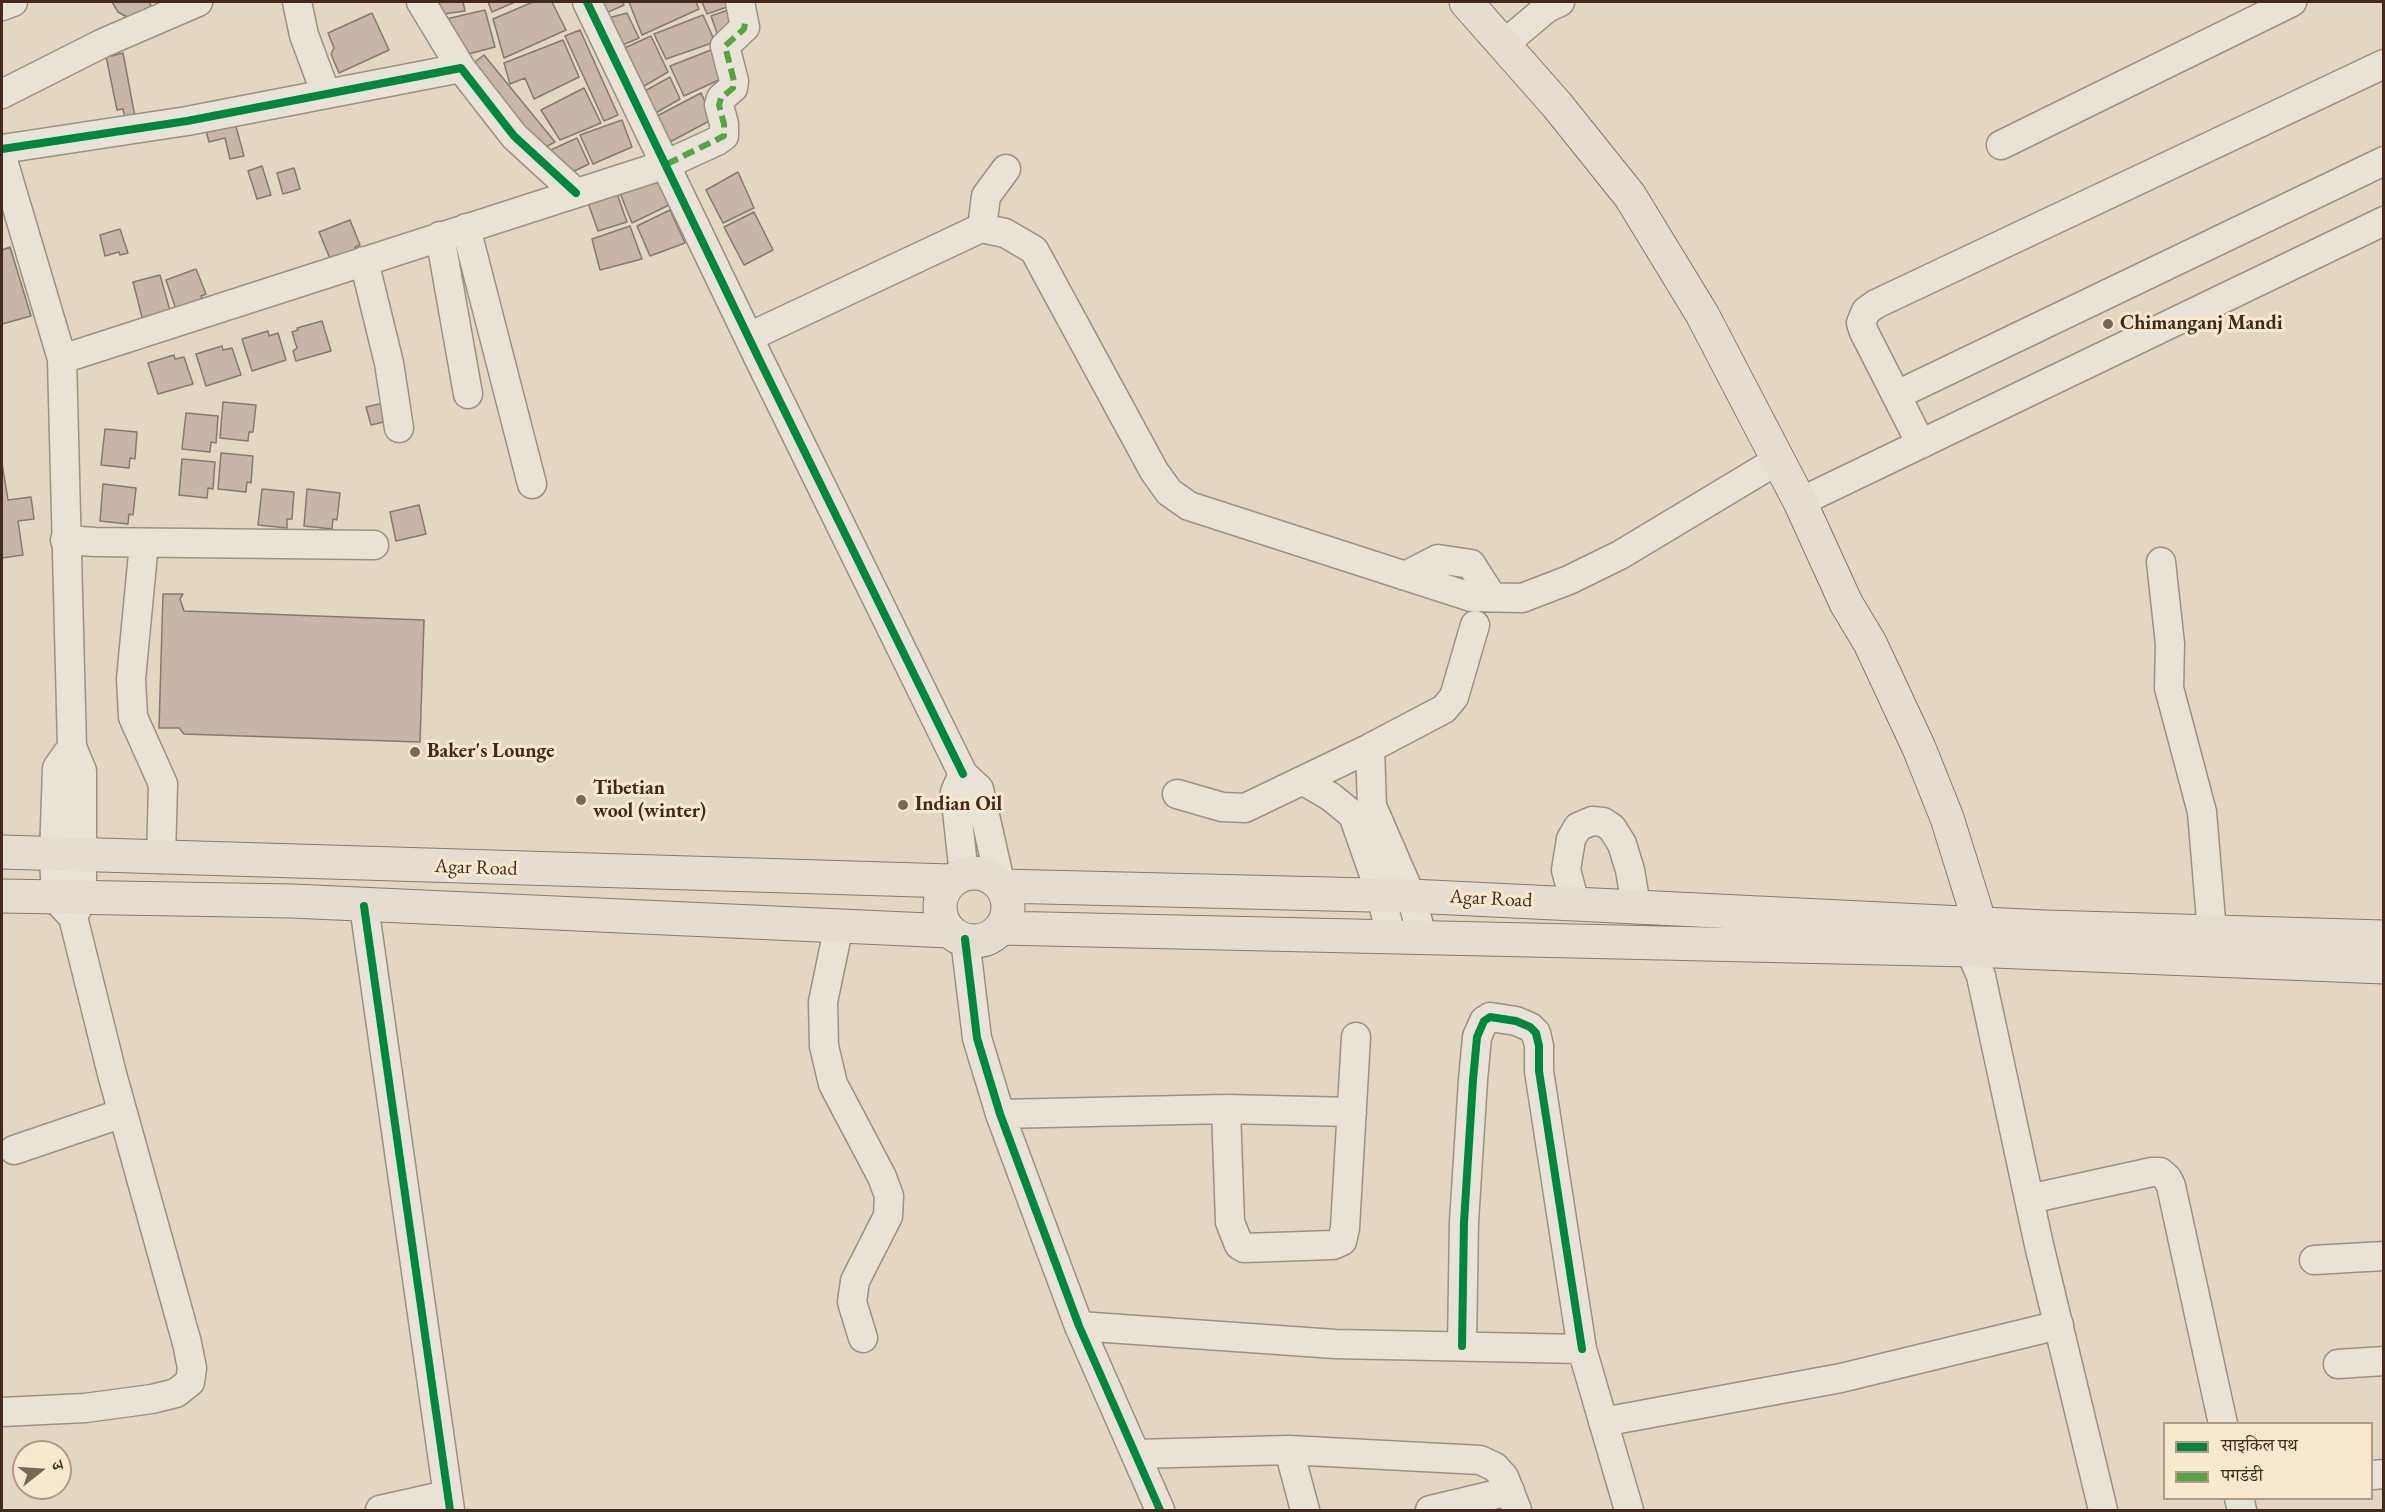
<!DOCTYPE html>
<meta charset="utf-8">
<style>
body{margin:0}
#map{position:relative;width:2385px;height:1512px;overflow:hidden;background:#e4d7c1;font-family:"EB Garamond","Noto Serif Devanagari",serif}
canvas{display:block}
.frame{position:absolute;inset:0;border:3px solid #43281c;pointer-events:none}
.legend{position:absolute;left:2163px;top:1422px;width:210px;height:78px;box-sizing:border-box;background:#f7e8ce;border:2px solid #af9b87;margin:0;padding:8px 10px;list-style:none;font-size:18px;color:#43281c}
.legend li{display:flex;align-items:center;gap:12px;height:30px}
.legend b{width:30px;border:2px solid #af9b87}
.north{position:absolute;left:12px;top:1440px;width:60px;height:60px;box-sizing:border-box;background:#f7e8ce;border:2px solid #af9b87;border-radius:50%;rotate:73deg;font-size:16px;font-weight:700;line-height:24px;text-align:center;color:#43281c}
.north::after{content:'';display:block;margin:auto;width:21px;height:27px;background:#7b6556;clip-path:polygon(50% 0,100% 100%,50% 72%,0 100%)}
</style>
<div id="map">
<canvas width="2385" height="1512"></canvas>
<div class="frame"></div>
<ul class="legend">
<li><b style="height:8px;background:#00873e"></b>साइकिल पथ</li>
<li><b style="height:8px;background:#55a341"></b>पगडंडी</li>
</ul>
<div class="north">उ</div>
</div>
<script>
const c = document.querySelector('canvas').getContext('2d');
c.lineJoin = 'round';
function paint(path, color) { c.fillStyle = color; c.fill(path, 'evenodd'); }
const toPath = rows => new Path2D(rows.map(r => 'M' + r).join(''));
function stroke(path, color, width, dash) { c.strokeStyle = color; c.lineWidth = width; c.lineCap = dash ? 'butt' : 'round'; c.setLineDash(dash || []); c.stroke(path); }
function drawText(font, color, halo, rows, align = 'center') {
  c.font = font + ' "EB Garamond",serif'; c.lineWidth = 6; c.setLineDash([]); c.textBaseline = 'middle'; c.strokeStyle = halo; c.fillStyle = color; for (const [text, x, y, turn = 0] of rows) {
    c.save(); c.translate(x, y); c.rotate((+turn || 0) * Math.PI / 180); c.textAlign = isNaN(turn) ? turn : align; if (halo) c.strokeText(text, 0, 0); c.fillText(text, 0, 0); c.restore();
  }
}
const building = toPath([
 [112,2,149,2,155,13,127,17,118,12,112,2],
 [432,2,463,2,465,11,436,15,432,2],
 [488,2,515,2,492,12,488,2],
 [533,2,552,2,566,30,504,58,493,19,533,2],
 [599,2,623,2,624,5,604,14,599,2],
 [629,2,696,2,699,9,642,35,629,2],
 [702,2,729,2,730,6,707,14,702,2],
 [731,9,736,27,718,36,711,16,731,9],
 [485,10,495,47,461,56,442,20,485,10],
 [372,13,389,50,339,73,331,54,334,48,328,33,372,13],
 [627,13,639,38,618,47,608,18,627,13],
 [703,15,715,42,666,59,654,34,703,15],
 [580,30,618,115,604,121,565,36,580,30],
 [651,36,668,72,639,89,620,50,651,36],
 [563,40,579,77,534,99,525,78,510,84,504,63,563,40],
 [113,47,112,56,123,53,135,117,125,119,123,109,117,110,106,56,113,47],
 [711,50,723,78,684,96,670,66,711,50],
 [484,55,555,142,536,152,468,67,484,55],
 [670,77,680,99,654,114,643,92,670,77],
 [584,88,601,123,560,140,541,110,584,88],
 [701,93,713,119,668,143,657,116,701,93],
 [234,119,244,156,230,159,225,138,209,142,205,127,234,119],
 [622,120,632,147,593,164,580,135,622,120],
 [577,138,589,164,566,175,544,153,577,138],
 [262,166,271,195,257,199,248,171,262,166],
 [294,168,300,189,283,194,277,173,294,168],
 [738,172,754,208,723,223,706,190,738,172],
 [654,173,669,205,632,223,618,188,654,173],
 [615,188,627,222,598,231,587,200,615,188],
 [670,210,685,243,650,256,637,226,670,210],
 [754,212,773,250,744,265,724,227,754,212],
 [350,220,360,245,355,247,359,256,333,266,319,232,350,220],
 [630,226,642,259,600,270,592,239,630,226],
 [120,229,128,253,120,255,119,252,105,256,100,235,120,229],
 [10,247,31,316,2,324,2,250,10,247],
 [196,269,206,294,201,296,205,305,178,315,166,280,196,269],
 [160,275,171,314,143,321,133,282,160,275],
 [322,321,331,351,296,361,293,351,297,348,292,332,298,330,297,328,322,321],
 [268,331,269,336,278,333,286,360,252,371,242,339,268,331],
 [222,346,223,350,232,348,241,375,206,386,196,354,222,346],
 [174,355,175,359,184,357,193,384,158,394,148,363,174,355],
 [223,402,256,405,253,432,249,432,248,441,220,438,223,402],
 [388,402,392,420,371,425,366,407,388,402],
 [186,413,218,416,216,443,211,442,210,452,182,449,186,413],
 [105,429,137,432,135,459,130,458,129,468,101,465,105,429],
 [221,453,253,456,251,483,247,482,246,492,218,489,221,453],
 [182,459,215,462,213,489,208,488,207,498,179,495,182,459],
 [2,463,8,500,31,497,34,519,18,521,23,555,2,558,2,463],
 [103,484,136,488,133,515,129,514,128,524,100,521,103,484],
 [262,489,294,492,292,519,287,519,287,528,258,525,262,489],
 [307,489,340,493,337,520,333,519,332,529,304,526,307,489],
 [419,505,426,534,396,541,390,512,419,505],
 [163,594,183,594,180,599,184,611,424,620,420,742,184,734,179,728,159,728,163,594]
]);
paint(building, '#c9b4a8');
stroke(building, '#847a6d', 1.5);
const minor = toPath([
 [297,2,304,35,326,94],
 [421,2,461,68],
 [587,2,759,359,963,774],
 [2,6,13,2],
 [1503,45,1547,8,1560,2],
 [2,94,103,43,198,2],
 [2001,145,2292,2],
 [2,149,187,121,461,68,514,136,576,193],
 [2,157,62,359,72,747],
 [466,228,532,484],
 [982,228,986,196,1006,169],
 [440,236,468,394],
 [364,261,389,363,399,428],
 [749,337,981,228,1005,233,1034,250,1154,471,1169,492,1189,506,1471,597,1522,598,1569,580,1620,555,1778,460],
 [62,359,667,164,717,141,724,136,724,124,719,105,721,98,733,88,734,81,725,46,745,27,740,2],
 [1897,395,2384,161],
 [1921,444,1864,332,1861,323,1866,311,1876,304,2384,64],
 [1800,502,2384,221],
 [65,540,95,542,374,545],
 [144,543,131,679,133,717,163,784,161,859],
 [2161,562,2170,644,2169,688,2202,812,2212,932],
 [1405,576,1438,559,1471,564,1492,597],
 [72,747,82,771,82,899,73,917,56,899,54,855,57,768,72,747],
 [1370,748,1372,806,1411,896,1422,936],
 [1304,781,1331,797,1353,815,1381,895,1391,936],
 [1177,794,1222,807,1245,808,1370,748,1444,709,1454,697,1475,625],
 [964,875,955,792,963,774,979,789,1001,886],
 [1575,903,1566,870,1571,839,1578,827,1592,821,1603,822,1612,828,1622,844,1630,870,1636,906],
 [364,906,450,1510],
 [839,925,823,1002,824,1046,833,1084,882,1177,889,1196,888,1216,855,1281,852,1302,863,1338],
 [965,939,977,1038,1000,1114,1079,1326,1160,1510],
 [1970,950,1981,976,2039,1245,2103,1510],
 [1226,1109,1230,1222,1239,1245,1244,1248,1333,1245,1342,1241,1345,1228,1356,1037],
 [1000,1114,1226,1109,1352,1112],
 [14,1150,123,1113],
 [2029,1199,2152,1172,2160,1172,2167,1178,2171,1186,2223,1424],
 [2314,1260,2384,1256],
 [1079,1326,1335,1344,1582,1349,1629,1510],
 [1462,1346,1464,1222,1473,1080,1477,1037,1484,1021,1490,1017,1516,1021,1530,1027,1536,1033,1539,1046,1539,1071,1582,1349],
 [2338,1364,2384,1361],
 [2,1412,85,1408,152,1399,176,1393,190,1382,192,1368,187,1343,112,1074,73,917],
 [1603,1422,1841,1378,2059,1325],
 [1289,1450,1305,1510],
 [1136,1454,1289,1450,1480,1460,1495,1467,1504,1477,1517,1510],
 [2372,1475,2384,1474],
 [2239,1498,2242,1510],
 [380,1510,447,1495],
 [1430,1510,1510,1491]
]);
const major = toPath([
 [1466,2,1557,105,1630,196,1702,314,1800,502,1846,603,1870,643,1919,748,1947,818,1986,943],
 [2,852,951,881],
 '940 907a34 34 0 1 1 68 0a34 34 0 1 1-68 0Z',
 [1001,886,1411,896,2045,927,2384,937],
 [2,896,292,901,950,931],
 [1001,928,1970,950,2384,967]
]);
stroke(minor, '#9b9183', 31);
stroke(major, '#847a6d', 35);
stroke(minor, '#e9e2d7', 28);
stroke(major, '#e5ddd0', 33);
stroke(toPath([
 [667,164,724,136,724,124,719,105,721,98,733,88,734,81,725,46,744,29,745,23]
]), '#55a341', 6, [12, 6]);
stroke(toPath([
 [587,2,759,359,963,774],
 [2,149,187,121,461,68,514,136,576,193],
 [364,906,450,1510],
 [965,939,977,1038,1000,1114,1079,1326,1160,1510],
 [1462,1346,1464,1222,1473,1080,1477,1037,1484,1021,1490,1017,1516,1021,1530,1027,1536,1033,1539,1046,1539,1071,1582,1349]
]), '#00873e', 8);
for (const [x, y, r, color] of [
 [2108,324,6,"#7b6556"],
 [415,752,6,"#7b6556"],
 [581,800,6,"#7b6556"],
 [903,805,6,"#7b6556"]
]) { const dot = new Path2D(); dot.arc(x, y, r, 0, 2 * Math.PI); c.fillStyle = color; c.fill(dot); stroke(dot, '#f7e8ce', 2); }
drawText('bold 20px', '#43281c', '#f7e8ce', [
 ["Chimanganj Mandi",2120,324],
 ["Baker's Lounge",427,752],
 ["Tibetian",593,789],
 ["wool (winter)",593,812],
 ["Indian Oil",915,805]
], 'left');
drawText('20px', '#43281c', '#f7e8ce', [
 ["Agar Road",476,868,2],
 ["Agar Road",1491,899,3]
]);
</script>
